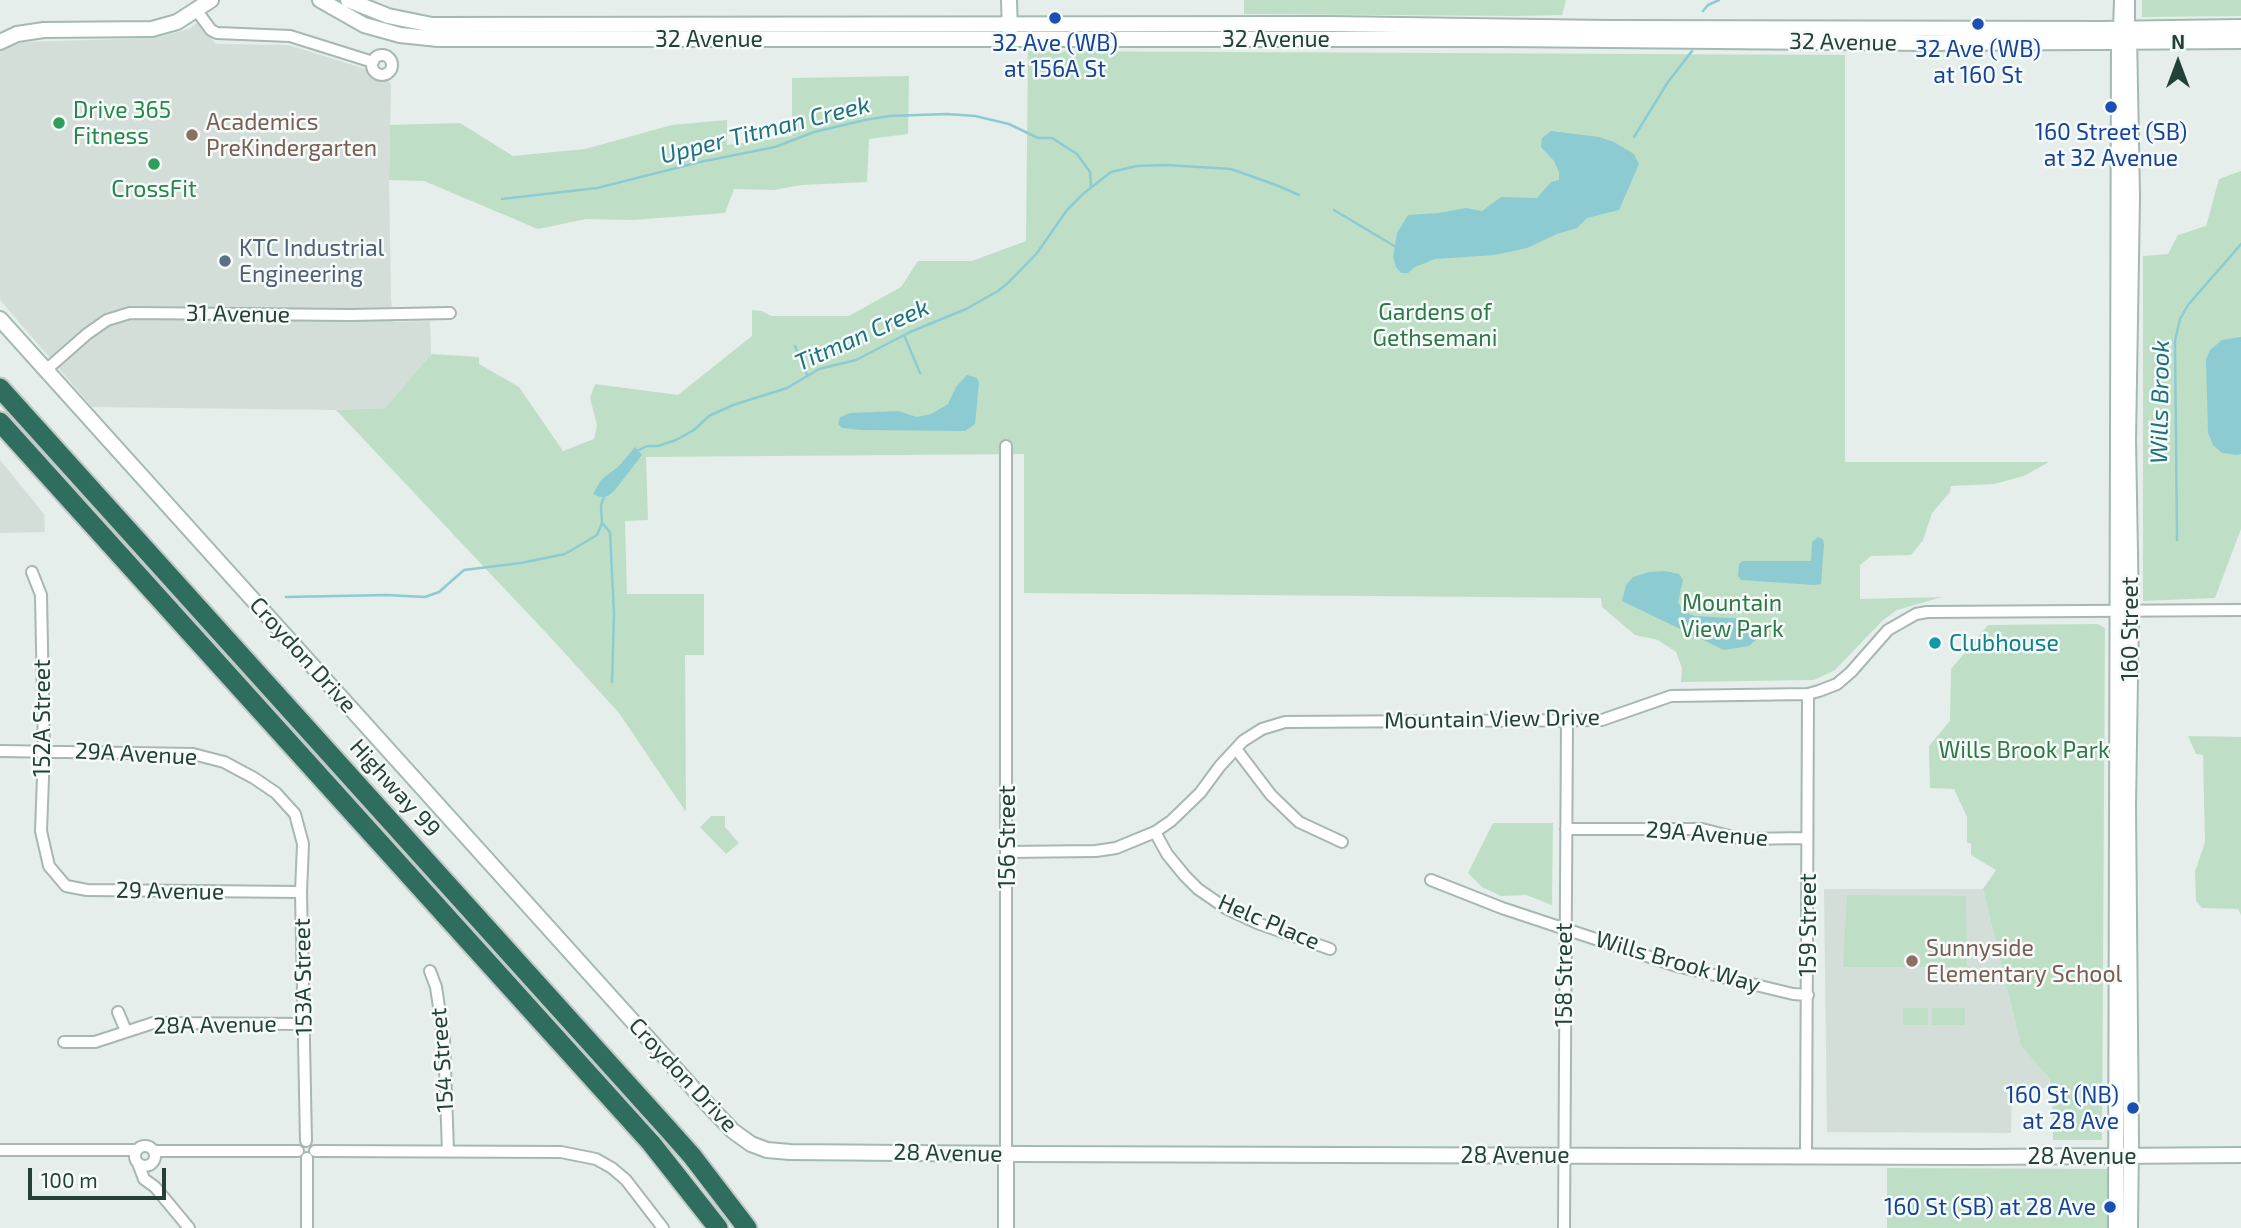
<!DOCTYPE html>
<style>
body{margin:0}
#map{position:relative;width:2241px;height:1228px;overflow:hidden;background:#e5eeea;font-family:"Exo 2",sans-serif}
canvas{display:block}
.north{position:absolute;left:2143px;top:28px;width:70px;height:70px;-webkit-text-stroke:5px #f6faf8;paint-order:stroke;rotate:0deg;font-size:19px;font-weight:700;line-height:28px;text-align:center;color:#234138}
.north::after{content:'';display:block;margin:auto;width:24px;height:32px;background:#234138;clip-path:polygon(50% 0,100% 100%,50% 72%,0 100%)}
.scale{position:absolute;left:28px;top:1168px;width:138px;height:32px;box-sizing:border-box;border:4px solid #234138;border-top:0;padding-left:9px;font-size:21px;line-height:24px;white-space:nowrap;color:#234138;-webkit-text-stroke:5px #f6faf8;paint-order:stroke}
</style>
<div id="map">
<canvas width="2241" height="1228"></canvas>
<div class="north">N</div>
<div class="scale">100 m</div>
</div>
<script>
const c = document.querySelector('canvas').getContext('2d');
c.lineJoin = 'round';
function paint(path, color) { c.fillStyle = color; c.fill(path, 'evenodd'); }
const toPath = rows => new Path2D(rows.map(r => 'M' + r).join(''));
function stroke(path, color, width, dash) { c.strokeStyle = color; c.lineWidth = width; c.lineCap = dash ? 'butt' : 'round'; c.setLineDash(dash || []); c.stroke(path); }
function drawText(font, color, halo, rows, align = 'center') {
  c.font = font + ' "Exo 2",sans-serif'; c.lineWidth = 5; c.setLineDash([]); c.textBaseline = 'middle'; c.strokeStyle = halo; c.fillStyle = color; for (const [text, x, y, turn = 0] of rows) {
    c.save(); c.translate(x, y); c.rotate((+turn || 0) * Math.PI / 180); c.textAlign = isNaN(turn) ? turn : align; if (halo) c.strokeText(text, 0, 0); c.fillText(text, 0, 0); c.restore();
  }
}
paint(toPath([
 [198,22,216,44,288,45,366,69,374,77,380,81,388,80,391,85,389,180,391,298,393,322,430,321,431,354,385,408,336,410,92,407,0,300,0,52,22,42,155,38,189,29],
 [0,460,44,514,45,532,0,533],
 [1824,889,1983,889,2021,1046,2049,1078,2050,1088,2012,1088,2011,1133,1827,1132]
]), '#d3ded9');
paint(toPath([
 [1244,0,1566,0,1562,15,1516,16,1244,14],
 [2142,0,2241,0,2241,16,2142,17],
 [1028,51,1845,55,1845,462,2049,462,2024,476,1994,484,1951,486,1950,492,1932,513,1923,540,1911,555,1871,556,1860,565,1860,599,1942,597,1897,610,1883,620,1835,670,1814,680,1681,682,1682,668,1676,652,1658,640,1635,635,1602,607,1601,598,1024,593,1024,454,646,457,648,520,625,521,627,594,704,594,704,655,685,655,686,812,619,713,551,638,336,410,385,408,431,354,479,357,479,364,519,387,563,451,594,439,597,425,590,398,595,384,678,395,752,336,752,310,762,311,771,316,849,316,901,287,918,261,972,261,1026,241],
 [909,76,908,134,869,139,867,182,801,185,774,190,734,189,725,213,633,220,586,219,538,229,424,181,389,180,390,125,460,123,513,156,585,149,672,125,727,120,727,145,792,136,792,78],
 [2241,171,2241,529,2215,598,2143,601,2143,256,2168,254,2178,235,2206,226,2219,179],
 [2098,624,2105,628,2102,1140,2053,1140,2052,1089,2049,1078,2021,1046,1983,889,1996,870,1971,855,1971,843,1967,843,1967,817,1954,789,1930,788,1929,746,1950,721,1951,669,1988,625],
 [2188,736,2241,737,2241,915,2238,909,2202,908,2196,901,2195,872,2205,842,2203,755,2196,754],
 [711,816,725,816,725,827,739,843,726,854,700,827],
 [1493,823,1553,823,1552,905,1526,895,1501,896,1482,887,1468,873],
 [1847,895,1966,896,1967,967,1843,967],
 [1903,1008,1928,1008,1928,1025,1903,1025],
 [1932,1008,1965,1008,1965,1025,1932,1025],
 [1887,1168,2111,1169,2111,1228,1887,1228]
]), '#bedfc6');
paint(toPath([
 [1551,131,1599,137,1614,142,1634,154,1639,164,1619,210,1587,218,1577,228,1557,234,1527,248,1495,255,1435,259,1415,267,1408,273,1401,273,1396,267,1393,257,1397,233,1408,215,1439,213,1466,208,1482,211,1501,197,1537,198,1551,182,1559,180,1559,172,1554,161,1541,147,1542,138],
 [2241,337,2241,454,2237,455,2222,453,2213,445,2208,433,2206,359,2210,350,2222,340],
 [967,375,977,378,979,383,975,424,965,431,861,430,842,428,838,424,840,417,850,413,898,411,917,417,931,414,948,404,956,387],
 [635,447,642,455,615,490,608,496,600,497,593,494,601,480,619,466],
 [1818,537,1823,539,1824,544,1821,584,1814,585,1741,580,1738,576,1739,564,1743,561,1811,561,1812,542],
 [1649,572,1665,571,1679,574,1683,580,1678,602,1684,612,1695,616,1748,619,1756,627,1757,639,1749,646,1724,650,1622,601,1626,585,1633,577]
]), '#8dcbd3');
stroke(toPath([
 [1703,11,1708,5,1719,0],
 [1634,137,1668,82,1692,51],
 [502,199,597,188,700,162,775,147,814,132,865,120,889,116,947,114,975,116,1009,124,1038,138,1052,138,1077,154,1090,172,1091,187],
 [1334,210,1396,247],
 [904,335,920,373],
 [795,346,807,375],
 [635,452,647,446,658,446,676,440,694,430,709,416,733,405,787,388,819,369,856,360,910,332,966,309,998,291,1009,282,1037,253,1067,210,1083,194,1111,172,1137,166,1166,165,1231,169,1276,185,1299,195],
 [605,494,601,505,602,523,610,532,614,614,612,682],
 [2177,540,2175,341,2180,319,2188,305,2241,244],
 [286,597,387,595,425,597,439,592,464,570,521,563,565,554,597,535,602,523]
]), '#8dcbd3', 2.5);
const street = toPath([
 [2129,0,2129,29],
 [197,11,211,30,217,33,290,36,373,62],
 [2119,29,2120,0],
 '372 65a10 10 0 1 1 20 0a10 10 0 1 1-20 0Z',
 [46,370,87,334,107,320,130,313,351,315,450,313],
 [1006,446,1006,1154],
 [32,572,41,595,44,751,41,831,49,866,66,886,87,890,301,892],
 [1236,749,1271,795,1299,822,1342,842],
 [0,751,193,754,224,762,254,778,276,793,295,814,303,844,301,892,306,1141],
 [1566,829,1702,829,1741,839,1807,838],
 [1155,832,1167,854,1185,876,1198,889,1227,909,1257,923,1330,949],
 [1007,852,1096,851,1116,848,1155,832,1171,821,1200,793,1220,766,1243,741,1262,729,1285,722,1602,720,1671,696,1808,694,1819,691,1837,684,1851,672,1888,630,1916,614,1927,612,2241,610],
 [1431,880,1502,908,1677,966,1793,994,1808,995],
 [430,971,436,987,444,1040,448,1151],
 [118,1012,126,1031],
 [64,1042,95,1042,153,1023,305,1024],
 '135 1156a10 10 0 1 1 20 0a10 10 0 1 1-20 0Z',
 [0,1150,137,1150],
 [154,1151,298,1151],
 [315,1151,561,1152,596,1159,612,1168,626,1180,663,1228],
 [1806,1155,1808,694],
 [307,1158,307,1228],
 [138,1163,144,1179,155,1187,189,1228],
 [1564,1228,1567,721]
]);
const secondary = toPath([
 [320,0,364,25,400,35,438,39,1503,39,1929,43,2241,41],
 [348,0,388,16,432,25,1330,24,1608,28,2103,29,2241,27],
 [1009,0,1010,33],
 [2129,34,2132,197,2128,440,2131,611,2128,806,2131,1141,2130,1228],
 [0,42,17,34,44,30,152,29,177,22,211,0],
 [0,319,709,1106,733,1131,751,1144,767,1150,790,1152,1022,1154,1979,1157,2241,1155],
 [1006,1154,1006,1228],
 [2116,1228,2119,34]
]);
const highway = toPath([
 [0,388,668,1129,692,1156,747,1228],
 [0,422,651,1143,718,1228]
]);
stroke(street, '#a7b7b1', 14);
stroke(secondary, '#a3bab1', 18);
stroke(highway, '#c1cac7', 23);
stroke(street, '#fff', 10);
stroke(secondary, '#fff', 14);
stroke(highway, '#2f6e5e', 19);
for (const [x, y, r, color] of [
 [1055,18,7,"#1a4fb4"],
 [1978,24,7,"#1a4fb4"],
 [2111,107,7,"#1a4fb4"],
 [59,123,7,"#2e9e5b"],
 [192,135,7,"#8d6e63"],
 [154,164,7,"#2e9e5b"],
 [225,261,7,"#5c6f8a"],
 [1935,643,7,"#0f9aa8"],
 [1912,961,7,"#8d6e63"],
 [2133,1108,7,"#1a4fb4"],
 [2110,1207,7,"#1a4fb4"]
]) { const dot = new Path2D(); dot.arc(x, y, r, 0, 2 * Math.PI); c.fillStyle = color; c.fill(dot); stroke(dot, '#f6faf8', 2.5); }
drawText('23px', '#234138', '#f6faf8', [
 ["32 Avenue",709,39],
 ["32 Avenue",1276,39],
 ["32 Avenue",1843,42,1],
 ["31 Avenue",238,314,1],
 ["160 Street",2130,629,-90],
 ["Croydon Drive",303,655,48],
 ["152A Street",42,718,-90],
 ["Mountain View Drive",1492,719,-1],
 ["29A Avenue",136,754,3],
 ["Highway 99",395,788,48],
 ["29A Avenue",1707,834,4],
 ["156 Street",1007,837,-90],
 ["29 Avenue",170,891,1],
 ["Helc Place",1269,922,23],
 ["159 Street",1808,925,-90],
 ["Wills Brook Way",1678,962,16],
 ["158 Street",1564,975,-90],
 ["153A Street",303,977,-91],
 ["28A Avenue",215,1025,-1],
 ["154 Street",442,1060,-94],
 ["Croydon Drive",683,1075,47],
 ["28 Avenue",948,1153,1],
 ["28 Avenue",1515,1155],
 ["28 Avenue",2082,1156]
]);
drawText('23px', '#164399', '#f6faf8', [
 ["32 Ave (WB)",1055,43],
 ["at 156A St",1055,69],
 ["32 Ave (WB)",1978,49],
 ["at 160 St",1978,75],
 ["160 Street (SB)",2111,132],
 ["at 32 Avenue",2111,158],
 ["160 St (NB)",2119,1095,"right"],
 ["at 28 Ave",2119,1121,"right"],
 ["160 St (SB) at 28 Ave",2096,1207,"right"]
]);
drawText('23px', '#27864d', '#f6faf8', [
 ["Drive 365",73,110],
 ["Fitness",73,136],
 ["CrossFit",154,189,"center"]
], 'left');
drawText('23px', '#785e54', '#f6faf8', [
 ["Academics",206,122],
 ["PreKindergarten",206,148],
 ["Sunnyside",1926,948],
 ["Elementary School",1926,974]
], 'left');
drawText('23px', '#4e5e75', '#f6faf8', [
 ["KTC Industrial",239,248],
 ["Engineering",239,274]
], 'left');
drawText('23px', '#2d7847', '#f6faf8', [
 ["Gardens of",1435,312],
 ["Gethsemani",1435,338],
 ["Mountain",1732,603],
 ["View Park",1732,629],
 ["Wills Brook Park",2024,750]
]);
drawText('23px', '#0d838f', '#f6faf8', [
 ["Clubhouse",1949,643]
], 'left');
drawText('italic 24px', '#1c727e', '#f6faf8', [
 ["Upper Titman Creek",765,130,-14],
 ["Titman Creek",862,335,-24],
 ["Wills Brook",2160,402,-89]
]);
</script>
